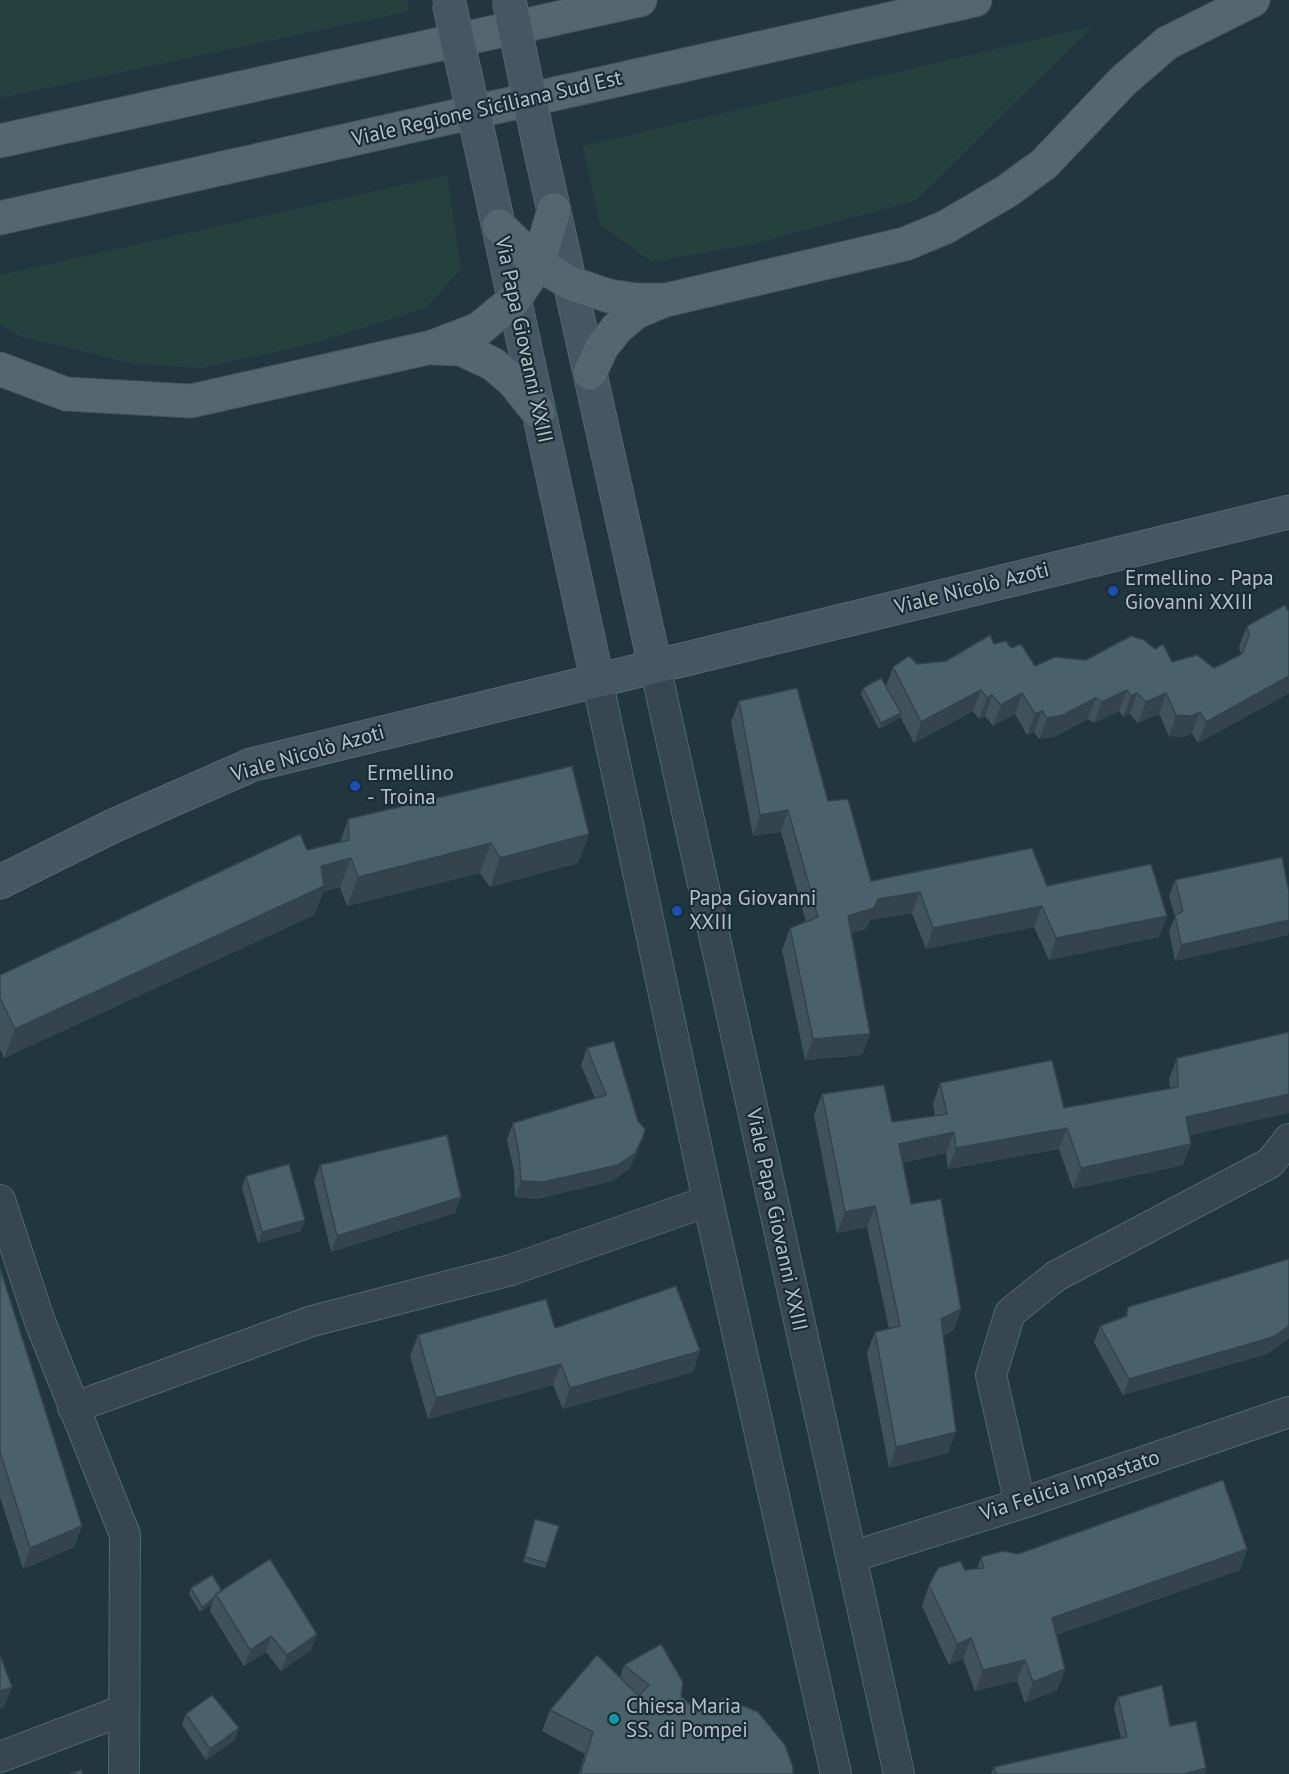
<!DOCTYPE html>
<meta charset="utf-8">
<style>
body{margin:0}
canvas{display:block;background:#223640}
</style>
<canvas width="1289" height="1774"></canvas>
<script>
const c = document.querySelector('canvas').getContext('2d');
c.lineJoin = 'round';
function paint(path, color) { c.fillStyle = color; c.fill(path, 'evenodd'); }
const toPath = rows => new Path2D(rows.map(r => 'M' + r).join(''));
function stroke(path, color, width, dash) { c.strokeStyle = color; c.lineWidth = width; c.lineCap = dash ? 'butt' : 'round'; c.setLineDash(dash || []); c.stroke(path); }
function drawText(font, color, halo, rows, align = 'center') {
  c.font = font + ' "PT Sans",sans-serif'; c.lineWidth = 4.5; c.setLineDash([]); c.textBaseline = 'middle'; c.strokeStyle = halo; c.fillStyle = color; for (const [text, x, y, turn = 0] of rows) {
    c.save(); c.translate(x, y); c.rotate((+turn || 0) * Math.PI / 180); c.textAlign = isNaN(turn) ? turn : align; if (halo) c.strokeText(text, 0, 0); c.fillText(text, 0, 0); c.restore();
  }
}
paint(toPath([
 [0,0,406,0,410,11,0,98],
 [1093,26,915,201,753,244,652,262,600,225,583,146],
 [447,175,461,269,426,308,311,344,201,368,135,364,19,336,0,324,0,275]
]), '#24413d');
const street = toPath([
 [655,666,899,1774],
 [597,679,708,1201,836,1774],
 [0,1200,39,1319,125,1535,124,1774],
 [73,1408,312,1321,511,1270,708,1201],
 [1020,1504,991,1375,1010,1313,1056,1276,1270,1163,1289,1139],
 [851,1557,1020,1504,1289,1412],
 [0,1757,124,1710]
]);
const secondary = toPath([
 [539,144,655,666],
 [483,155,597,679],
 [0,882,115,825,251,765,1289,512]
]);
const primary = toPath([
 [0,141,640,0],
 [0,218,975,0],
 [499,226,538,264,570,283,609,296,636,300,666,300,905,244,946,227,1007,191,1044,164,1123,81,1167,43,1253,0],
 [433,348,461,349,493,364,514,382,538,412],
 [0,369,66,394,191,401,432,347,479,329,514,300,538,264,554,210],
 [590,373,602,347,617,328,636,312,665,300]
]);
stroke(street, '#54656e', 32);
stroke(secondary, '#54656e', 35);
stroke(primary, '#42535c', 35);
stroke(street, '#364750', 30);
stroke(secondary, '#445763', 33);
stroke(primary, '#546770', 33);
const secondaryBridge = toPath([
 [509,0,539,144],
 [449,3,483,155]
]);
stroke(secondaryBridge, '#54656e', 35, []);
stroke(secondaryBridge, '#445763', 33);
paint(toPath([
 [1247,626,1289,693,1198,743,1192,733,1184,737,1169,736,1159,714,1138,723,1130,714,1123,717,1119,711,1094,723,1088,719,1056,736,1039,739,1034,732,1027,735,1015,714,993,726,985,716,979,719,973,711,914,743,900,716,899,718,879,729,861,694,863,688,886,686,893,667,917,664,946,661,994,644,1011,648,1035,666,1086,660,1155,649,1172,662,1214,668,1241,654,1239,647],
 [739,701,828,801,871,881,1047,886,1167,916,1159,937,1049,960,1034,927,926,949,912,913,870,920,866,929,852,933,870,1034,862,1055,805,1060,782,950,790,928,806,922,781,832,753,836,731,722],
 [348,819,589,834,578,863,490,887,480,873,347,906,340,887,323,892,314,915,4,1058,0,1049,0,975,307,850,340,843],
 [1175,880,1288,935,1175,961,1169,931,1175,917,1169,896],
 [587,1048,638,1121,637,1153,629,1169,612,1181,537,1199,515,1197,514,1171,507,1140,513,1123,595,1098,581,1065],
 [1177,1058,1190,1135,1183,1165,1073,1189,1059,1149,948,1169,946,1153,902,1163,911,1204,954,1330,943,1335,948,1453,889,1468,867,1353,875,1332,889,1329,867,1227,837,1233,814,1115,822,1094,892,1122,935,1116,933,1104,940,1083,1064,1108,1170,1089,1169,1079],
 [320,1165,461,1197,455,1213,331,1252,314,1181],
 [246,1176,301,1231,258,1243,242,1188],
 [1289,1259,1289,1338,1267,1354,1123,1395,1094,1342,1100,1326,1125,1317,1128,1307],
 [0,1268,82,1526,74,1547,23,1569,0,1497],
 [555,1328,700,1351,693,1372,563,1409,553,1385,428,1419,410,1356,418,1335],
 [533,1525,559,1526,545,1568,523,1562],
 [1247,1549,1240,1570,1056,1635,1065,1669,1057,1690,1025,1703,1017,1681,975,1691,963,1659,949,1665,922,1606,929,1585,965,1570,977,1569,981,1557,1018,1554],
 [191,1588,222,1591,311,1650,281,1671,266,1652,244,1666,210,1611,212,1604,200,1612,189,1594],
 [624,1665,681,1696,689,1704,793,1774,579,1774,585,1754,542,1731,550,1710,620,1678],
 [1118,1697,1170,1726,1206,1768,1204,1774,991,1774,994,1767,1121,1738,1114,1708],
 [186,1714,239,1728,235,1740,206,1760,182,1725]
]), '#40535d');
paint(toPath([
 [1289,676,1289,693,1198,743,1206,722],
 [981,690,973,711,914,743,921,722],
 [1127,690,1119,711,1094,723,1102,702],
 [1022,693,1015,714,993,726,1001,705],
 [1137,693,1130,714,1123,717,1131,696],
 [1166,693,1159,714,1138,723,1146,702],
 [992,695,985,716,979,719,987,698],
 [1096,698,1088,719,1056,736,1039,739,1047,718],
 [1042,711,1034,732,1027,735,1035,714],
 [1200,712,1192,733,1184,737,1169,736,1176,715],
 [901,713,899,718,879,729,881,723],
 [788,810,781,832,753,836,760,815],
 [589,834,578,863,490,887,500,858],
 [491,843,480,873,347,906,358,877],
 [351,858,340,887,323,892,314,915,4,1058,15,1029,321,866],
 [920,892,912,913,870,920,866,929,841,937,848,916,878,899],
 [1042,906,1034,927,926,949,933,928],
 [1167,916,1159,937,1049,960,1056,938],
 [1289,920,1289,932,1288,935,1175,961,1181,945],
 [870,1034,862,1055,805,1060,813,1039],
 [1289,1094,1289,1113,1179,1138,1186,1117],
 [1067,1128,1059,1149,948,1169,956,1148],
 [954,1132,946,1153,891,1165,899,1144],
 [643,1137,637,1153,629,1169,612,1181,537,1199,515,1197,521,1181],
 [1191,1144,1183,1165,1073,1189,1081,1168],
 [461,1197,455,1213,331,1252,337,1236],
 [875,1206,867,1227,837,1233,845,1212],
 [305,1220,301,1231,258,1243,262,1232],
 [961,1309,954,1330,933,1340,941,1319],
 [1289,1326,1289,1338,1267,1354,1123,1395,1129,1379],
 [700,1351,693,1372,563,1409,570,1388],
 [561,1364,553,1385,428,1419,436,1398],
 [956,1432,948,1453,889,1468,896,1447],
 [82,1526,74,1547,23,1569,30,1548],
 [1247,1549,1240,1570,1044,1639,1052,1618],
 [214,1598,212,1604,200,1612,202,1607],
 [317,1634,311,1650,281,1671,287,1655],
 [271,1636,266,1652,244,1666,250,1650],
 [971,1638,963,1659,949,1665,957,1644],
 [1025,1660,1017,1681,975,1691,983,1670],
 [1065,1669,1057,1690,1025,1703,1033,1682],
 [12,1687,4,1708,0,1709,0,1691],
 [239,1728,235,1740,206,1760,210,1749],
 [1206,1768,1204,1774,1184,1774]
]), '#34444c');
const building = toPath([
 [1285,605,1289,612,1289,676,1206,722,1200,712,1192,716,1176,715,1166,693,1146,702,1137,693,1131,696,1127,690,1102,702,1096,698,1063,715,1047,718,1042,711,1035,714,1022,693,1001,705,992,695,987,698,981,690,921,722,893,667,909,656,917,664,946,661,990,635,994,644,1006,641,1011,648,1021,644,1035,666,1055,657,1086,660,1131,636,1144,640,1155,649,1163,644,1172,662,1197,655,1214,668,1242,654,1249,635,1247,626,1285,605],
 [881,678,901,713,881,723,863,688,881,678],
 [797,688,828,801,848,799,871,881,1032,848,1047,886,1151,864,1167,916,1056,938,1042,906,933,928,920,892,878,899,874,908,848,916,870,1034,813,1039,790,928,818,917,788,810,760,815,739,701,797,688],
 [572,766,589,834,500,858,491,843,358,877,351,858,321,866,324,886,15,1029,0,998,0,975,300,834,307,850,349,840,348,819,572,766],
 [1282,857,1289,892,1289,920,1181,945,1175,915,1183,911,1175,880,1282,857],
 [1289,1032,1289,1094,1186,1117,1191,1144,1081,1168,1067,1128,956,1148,954,1132,899,1144,911,1204,941,1199,961,1309,941,1319,956,1432,896,1447,875,1332,900,1326,875,1206,845,1212,822,1094,884,1085,892,1122,947,1114,940,1083,1052,1060,1064,1108,1178,1087,1177,1058,1289,1032],
 [614,1041,638,1121,645,1129,643,1137,635,1153,618,1165,543,1182,521,1181,519,1155,513,1123,606,1095,587,1048,614,1041],
 [447,1135,461,1197,337,1236,320,1165,447,1135],
 [289,1164,305,1220,262,1232,246,1176,289,1164],
 [1289,1259,1289,1326,1273,1337,1129,1379,1100,1326,1127,1316,1128,1307,1289,1259],
 [0,1268,82,1526,30,1548,0,1452,0,1268],
 [676,1286,700,1351,570,1388,561,1364,436,1398,418,1335,546,1299,555,1328,676,1286],
 [1223,1480,1247,1549,1052,1618,1065,1669,1033,1682,1025,1660,983,1670,971,1638,957,1644,929,1585,938,1568,960,1561,965,1570,984,1568,981,1557,1003,1551,1018,1554,1223,1480],
 [535,1519,559,1526,547,1563,525,1557,535,1519],
 [270,1559,317,1634,287,1655,271,1636,250,1650,216,1594,270,1559],
 [212,1575,222,1591,216,1594,214,1598,202,1607,191,1588,212,1575],
 [661,1644,683,1682,681,1696,689,1704,726,1699,758,1712,785,1745,793,1767,793,1774,581,1774,581,1772,593,1732,550,1710,597,1655,639,1696,649,1685,624,1665,661,1644],
 [0,1655,12,1687,0,1691,0,1655],
 [1162,1685,1170,1726,1196,1721,1206,1768,1184,1774,996,1774,994,1767,1127,1737,1118,1697,1162,1685],
 [212,1695,239,1728,210,1749,186,1714,212,1695],
 [81,1770,83,1774,70,1774,81,1770]
]);
paint(building, '#4a616c');
stroke(building, '#34444c', 1.5);
for (const [x, y, r, color] of [
 [1113,591,6,"#1a4fb4"],
 [355,786,6,"#1a4fb4"],
 [677,911,6,"#1a4fb4"],
 [614,1719,6,"#0f9aa8"]
]) { const dot = new Path2D(); dot.arc(x, y, r, 0, 2 * Math.PI); c.fillStyle = color; c.fill(dot); stroke(dot, '#1b2c35', 2); }
drawText('21px', '#b2c2cb', '#1b2c35', [
 ["Viale Regione Siciliana Sud Est",487,109,-13],
 ["Via Papa Giovanni XXIII",523,340,78],
 ["Viale Nicolò Azoti",972,589,-14],
 ["Viale Nicolò Azoti",308,754,-16],
 ["Viale Papa Giovanni XXIII",776,1220,78],
 ["Via Felicia Impastato",1070,1486,-18]
]);
drawText('21px', '#b2c2cb', '#1b2c35', [
 ["Ermellino - Papa",1125,579],
 ["Giovanni XXIII",1125,603],
 ["Ermellino",367,774],
 ["- Troina",367,798],
 ["Papa Giovanni",689,899],
 ["XXIII",689,923],
 ["Chiesa Maria",626,1707],
 ["SS. di Pompei",626,1731]
], 'left');
</script>
